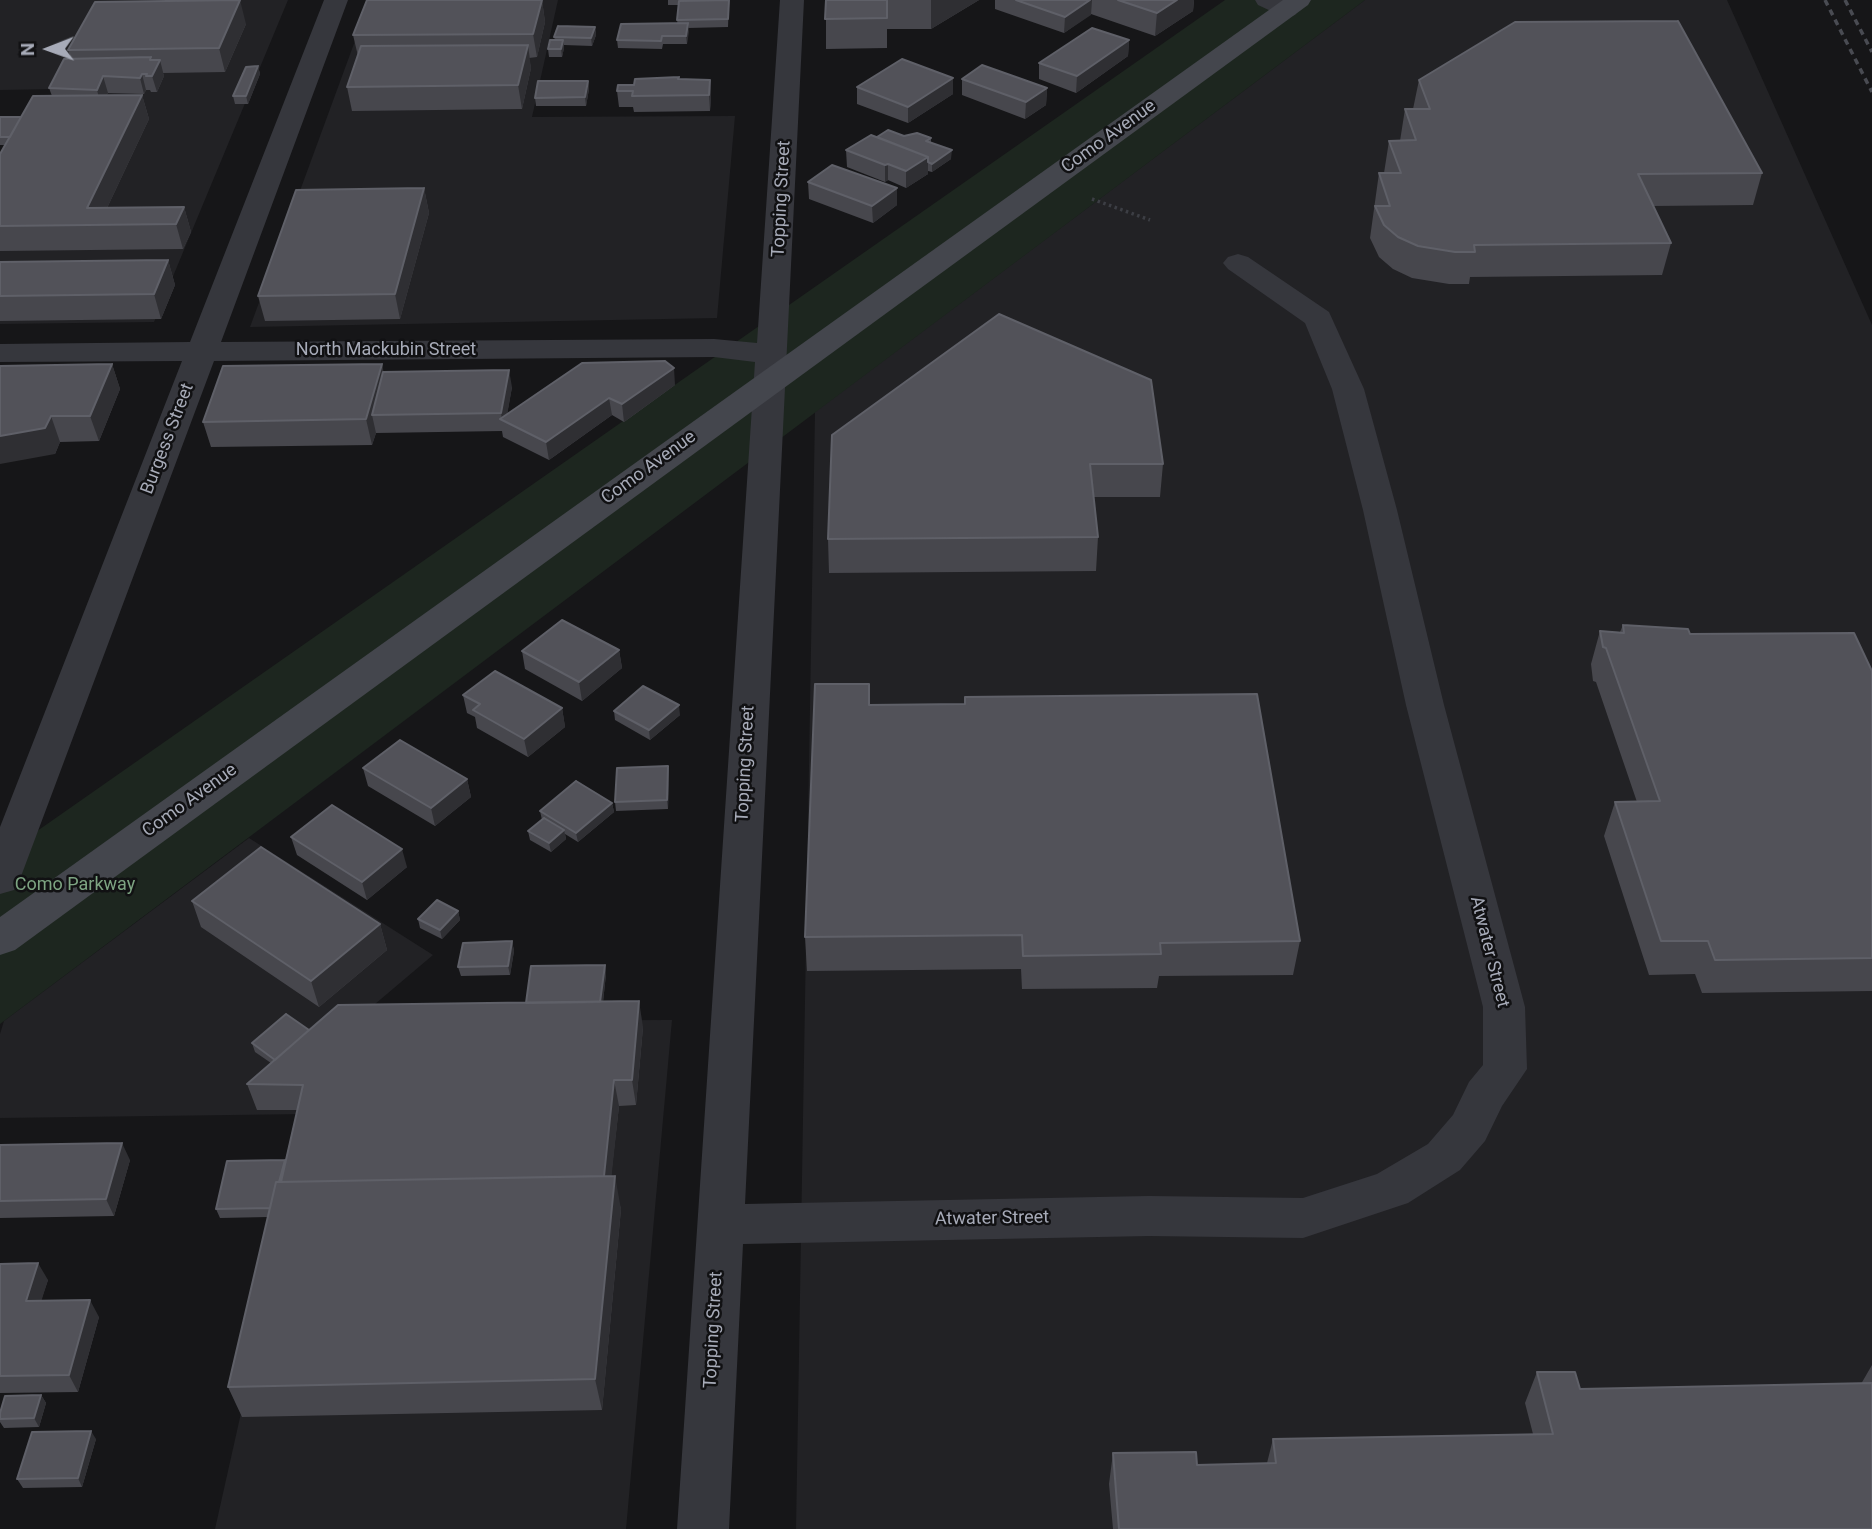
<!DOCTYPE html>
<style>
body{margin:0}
#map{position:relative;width:1872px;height:1529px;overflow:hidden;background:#161618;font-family:Roboto,sans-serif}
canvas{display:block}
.north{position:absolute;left:14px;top:14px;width:70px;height:70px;-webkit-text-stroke:5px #111113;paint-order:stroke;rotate:269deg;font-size:19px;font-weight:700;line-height:28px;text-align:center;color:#a7abb8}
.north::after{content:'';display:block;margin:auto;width:24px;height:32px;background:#a7abb8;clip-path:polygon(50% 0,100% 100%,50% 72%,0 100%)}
</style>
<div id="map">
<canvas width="1872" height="1529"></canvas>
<div class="north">N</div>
</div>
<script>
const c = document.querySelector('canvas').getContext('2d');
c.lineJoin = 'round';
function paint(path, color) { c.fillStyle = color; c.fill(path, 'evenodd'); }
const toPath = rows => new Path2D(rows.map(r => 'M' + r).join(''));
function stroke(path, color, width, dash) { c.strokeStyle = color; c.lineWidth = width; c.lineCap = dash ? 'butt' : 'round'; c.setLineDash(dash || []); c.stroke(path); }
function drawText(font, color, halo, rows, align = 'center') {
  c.font = font + ' Roboto,sans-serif'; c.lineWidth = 5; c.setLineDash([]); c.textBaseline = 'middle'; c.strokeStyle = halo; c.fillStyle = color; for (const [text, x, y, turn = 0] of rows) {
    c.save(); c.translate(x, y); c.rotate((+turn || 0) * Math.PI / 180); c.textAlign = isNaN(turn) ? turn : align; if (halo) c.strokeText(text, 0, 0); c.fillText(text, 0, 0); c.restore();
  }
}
paint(toPath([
 [0,0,288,0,154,322,0,324,0,190,55,89,0,90],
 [370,0,558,0,532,117,735,116,717,318,250,327],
 [1365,0,1727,0,1872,325,1872,1529,796,1529,815,412],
 [249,838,433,955,355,1021,672,1020,626,1529,215,1529,308,1114,0,1118,0,1034,4,1021]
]), '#222225');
paint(toPath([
 [1225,0,1365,0,0,1024,0,857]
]), '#1d261f');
stroke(toPath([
 [1092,199,1150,220]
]), '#3c3e44', 3.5, [2.5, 3.5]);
paint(toPath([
 [324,0,348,0,221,342,714,339,757,343,780,0,804,0,745,1204,1149,1196,1303,1198,1377,1174,1428,1144,1453,1115,1469,1082,1483,1065,1483,1007,1406,705,1363,510,1332,389,1305,323,1228,269,1223,263,1228,257,1238,254,1248,257,1329,312,1364,389,1397,510,1444,705,1525,1007,1527,1069,1502,1106,1485,1141,1460,1170,1408,1203,1303,1238,1149,1236,743,1244,729,1529,677,1529,755,362,714,357,214,361,20,879,14,890,0,894,0,827,182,361,0,362,0,344,190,342,324,0],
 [1255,0,1286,0,1299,10,1295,15,1286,18,1258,5,1255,0]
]), '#36373d');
paint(toPath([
 [1283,0,1311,0,1308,5,15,950,0,955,0,917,1283,0]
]), '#44464d');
stroke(toPath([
 [1825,0,1872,92],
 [1845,0,1872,52]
]), '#494b52', 3.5, [6, 5]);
paint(toPath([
 [542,0,545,22,537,57,529,58,531,68,522,109,352,111,347,87,358,56,353,35],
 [668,0,729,0,728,27,688,28,687,44,663,44,662,49,618,48,617,40,677,24,679,5,668,5],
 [826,0,979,0,931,29,887,29,887,48,826,49],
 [995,0,1194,0,1193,11,1155,36,1091,14,1064,33,995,9],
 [246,24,225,72,163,73,164,76,157,92,151,92,150,90,146,90,144,94,108,93,106,96,142,95,149,119,107,208,184,207,191,232,183,249,0,251,0,154,5,145,0,145,0,117,21,117,52,96,49,88,71,59,68,50],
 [595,27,596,35,592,46,564,45,564,48,562,57,549,57,548,49,555,40,554,37],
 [1129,40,1128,56,1076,93,1039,79,1039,63],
 [258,66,260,74,248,104,235,104,233,96],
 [679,79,710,80,711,97,710,111,634,112,633,107,619,107,617,91,634,85],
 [962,79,1047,88,1046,105,1025,119,962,95],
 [1419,80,1762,173,1753,205,1653,206,1671,243,1662,275,1470,277,1469,284,1449,284,1412,278,1393,269,1379,257,1370,238,1379,173,1384,173,1389,141,1400,141,1405,109,1413,109],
 [588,81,589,89,586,106,536,106,535,98],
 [857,87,953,94,908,123,857,104],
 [904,136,931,138,931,143,951,159,932,172,928,171,928,174,906,188,888,180,885,182,847,167,846,150,877,137],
 [808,182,897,205,873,223,809,199],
 [424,188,429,213,400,319,265,321,258,296],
 [168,260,175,285,161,319,0,321,0,262],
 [112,364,120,389,99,441,60,442,55,454,0,366],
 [382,364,383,372,512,387,507,414,675,385,624,422,612,415,549,460,503,437,502,431,376,433,372,445,211,447,203,422],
 [832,435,1163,464,1160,497,1094,497,1098,537,1096,571,829,573,828,539],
 [1623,625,1690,634,1872,671,1872,991,1702,993,1695,974,1649,975,1604,836,1615,802,1637,802,1596,682,1593,681,1591,664,1600,631,1620,632],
 [619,650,622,668,582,701,525,669,522,651],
 [869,684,870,705,1300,941,1293,975,1159,976,1157,988,1022,989,1021,969,807,971,805,937],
 [463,695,562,708,565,727,528,757,477,728,475,717,467,713],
 [614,711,680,715,650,740,615,720],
 [668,766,669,775,668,809,616,811,615,802],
 [363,768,467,779,471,797,435,826,368,786],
 [612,803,614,812,578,842,565,834,566,839,551,852,530,840,528,831,542,820,540,811],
 [291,837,407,867,367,900,297,855],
 [192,901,380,924,387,950,319,1007,201,927],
 [458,911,460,920,442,939,420,928,418,919],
 [512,941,514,951,510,975,461,976,458,967],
 [605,965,606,974,603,1002,643,1027,636,1105,619,1106,611,1176,621,1209,602,1410,242,1417,228,1387,268,1217,220,1218,216,1209,285,1162,297,1110,257,1110,247,1084,271,1063,255,1052,252,1043,309,1030,526,1003],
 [0,1145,130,1160,114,1216,0,1218],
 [0,1264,48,1280,41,1300,99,1317,78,1392,0,1393],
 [1872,1365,1872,1529,1113,1529,1109,1484,1113,1453,1197,1465,1267,1463,1273,1439,1533,1434,1525,1403,1537,1372,1580,1389,1861,1384],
 [41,1395,46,1403,39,1427,4,1428,0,1422,0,1413],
 [96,1439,82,1487,23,1488,17,1479]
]), '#47474d');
paint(toPath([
 [240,0,246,24,225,72,219,48],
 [542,0,545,22,537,57,533,34],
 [931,0,979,0,931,29],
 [1090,0,1092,0,1091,15,1064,33,1065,17],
 [1174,0,1194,0,1193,11,1155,36,1157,13],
 [688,23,689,32,687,44,686,36],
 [595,27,596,35,592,46,591,38],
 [563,40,564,48,562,57,561,49],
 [1129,40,1128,56,1076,93,1077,76],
 [528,45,531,68,522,109,518,85],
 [151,57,155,70,160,60,164,76,157,92,152,76],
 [258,66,260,74,248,104,246,96],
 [142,74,146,90,144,94,140,78],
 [103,76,108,93,101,106,97,90],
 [953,78,953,94,908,123,908,107],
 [710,80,711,97,710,111,709,95],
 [588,81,589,89,586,106,585,97],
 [1047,88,1046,105,1025,119,1026,102],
 [142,95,149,119,99,225,87,208],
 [952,150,951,159,932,172,932,164],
 [928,157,928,174,906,188,906,171],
 [888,164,888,180,885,182,885,165],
 [424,188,429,213,400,319,395,294],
 [897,188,897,205,873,223,872,206],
 [184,207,191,232,183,249,176,224],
 [168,260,175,285,161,319,154,294],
 [112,364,120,389,99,441,90,416],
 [382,364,387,389,372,415,376,433,372,445,366,419],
 [674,368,675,385,624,422,622,404],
 [509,370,512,387,506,422,502,420,501,413],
 [609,398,612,415,549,460,546,442],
 [51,416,60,442,55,454,0,464,0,436],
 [619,650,622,668,582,701,579,682],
 [679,705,680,715,650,740,649,730],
 [562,708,565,727,528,757,524,739],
 [668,766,669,775,668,809,667,800],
 [467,779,471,797,435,826,431,808],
 [612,803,614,812,578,842,576,833],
 [564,830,566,839,551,852,549,843],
 [402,849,407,867,367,900,362,882],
 [458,911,460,920,442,939,440,930],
 [380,924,387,950,319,1007,311,981],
 [512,941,514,951,510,975,508,966],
 [605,965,606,974,602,1011,600,1002],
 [639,1001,643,1027,636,1105,632,1080],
 [614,1080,619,1106,608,1209,603,1183],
 [122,1143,130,1160,114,1216,106,1199],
 [615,1176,621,1209,602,1410,595,1379],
 [38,1263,48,1280,36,1318,26,1301],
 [90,1300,99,1317,78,1392,69,1375],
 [41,1395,46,1403,39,1427,34,1418],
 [91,1431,96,1439,82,1487,78,1478]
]), '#2f2f33');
const building = toPath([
 [240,0,219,48,68,50,95,2,240,0],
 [367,0,542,0,533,34,353,35,367,0],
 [729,0,728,19,677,20,679,1,729,0],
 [826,0,887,0,887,18,825,19,826,0],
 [1016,0,1090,0,1065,17,1016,0],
 [1118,0,1177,0,1157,13,1118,0],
 [1678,21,1762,173,1638,174,1671,243,1474,245,1475,252,1455,252,1418,246,1398,237,1384,225,1375,206,1390,206,1379,173,1401,173,1389,141,1416,140,1405,109,1430,109,1419,80,1515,22,1678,21],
 [688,23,686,36,662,36,661,41,617,40,621,24,688,23],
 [558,26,595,27,591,38,554,37,558,26],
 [1092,28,1129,40,1077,76,1039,63,1092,28],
 [550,40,563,40,561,49,548,49,550,40],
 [528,45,518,85,347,87,361,46,528,45],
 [151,57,150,60,160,60,152,76,146,76,147,74,142,74,140,78,103,76,97,90,49,88,64,59,151,57],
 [902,59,953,78,908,107,857,87,902,59],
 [982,65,1047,88,1026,102,962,79,982,65],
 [258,66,246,96,233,96,246,67,258,66],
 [679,77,678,79,710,80,709,95,632,96,633,91,617,91,618,85,634,85,635,79,679,77],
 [538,81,588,81,585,97,535,98,538,81],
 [142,95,87,208,184,207,176,224,0,226,0,154,33,96,142,95],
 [0,117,21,117,10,137,0,137,0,117],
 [888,130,904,136,917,133,931,138,926,141,952,150,932,164,928,162,928,157,877,137,888,130],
 [871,135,928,157,906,171,888,164,885,165,846,150,871,135],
 [832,165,897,188,872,206,808,182,832,165],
 [424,188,395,294,258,296,296,190,424,188],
 [168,260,154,294,0,296,0,262,168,260],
 [999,314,1151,380,1163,464,1090,464,1098,537,828,539,832,435,999,314],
 [665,361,674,368,622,404,609,398,546,442,500,419,582,363,665,361],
 [112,364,90,416,51,416,45,428,0,436,0,366,112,364],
 [382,364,366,419,203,422,223,366,382,364],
 [509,370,501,413,372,415,383,372,509,370],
 [562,620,619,650,579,682,522,651,562,620],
 [1623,625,1688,629,1690,634,1854,633,1872,671,1872,958,1715,960,1708,941,1661,941,1615,802,1660,801,1606,648,1603,647,1600,631,1624,633,1623,625],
 [495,671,562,708,524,739,473,710,480,704,463,695,495,671],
 [815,684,869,684,869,705,965,704,965,697,1257,694,1300,941,1160,943,1161,954,1023,956,1022,935,805,937,815,684],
 [643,686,679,705,649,730,614,711,643,686],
 [400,740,467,779,431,808,363,768,400,740],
 [668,766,667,800,615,802,617,768,668,766],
 [576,781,612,803,576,833,540,811,576,781],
 [332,805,402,849,362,882,291,837,332,805],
 [544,818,564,830,549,843,528,831,544,818],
 [261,847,380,924,311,981,192,901,261,847],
 [437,900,458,911,440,930,418,919,437,900],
 [512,941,508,966,458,967,463,943,512,941],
 [605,965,600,1002,526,1003,531,966,605,965],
 [639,1001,632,1080,614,1080,604,1176,281,1182,303,1085,247,1084,338,1005,639,1001],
 [286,1014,309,1030,275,1060,252,1043,286,1014],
 [122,1143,106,1199,0,1201,0,1145,122,1143],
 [285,1160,279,1182,276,1182,270,1208,216,1209,227,1161,285,1160],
 [615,1176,595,1379,228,1387,276,1182,615,1176],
 [38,1263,26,1301,90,1300,69,1375,0,1376,0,1264,38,1263],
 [1537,1372,1575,1372,1580,1389,1872,1383,1872,1529,1119,1529,1113,1453,1196,1452,1197,1465,1276,1463,1273,1439,1553,1434,1537,1372],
 [41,1395,34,1418,0,1419,0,1413,5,1396,41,1395],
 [91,1431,78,1478,17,1479,32,1432,91,1431]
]);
paint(building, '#525259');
stroke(building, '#5f6068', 2);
drawText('18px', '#a7abb8', '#111113', [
 ["Como Avenue",1109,137,-36],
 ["Topping Street",782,199,-87],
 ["North Mackubin Street",386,350],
 ["Burgess Street",168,439,-69],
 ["Como Avenue",649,468,-36],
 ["Topping Street",746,764,-87],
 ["Como Avenue",190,801,-36],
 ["Atwater Street",1489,952,76],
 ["Atwater Street",992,1219,-1],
 ["Topping Street",714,1330,-87]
]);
drawText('18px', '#7da482', '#111113', [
 ["Como Parkway",75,885]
]);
</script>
